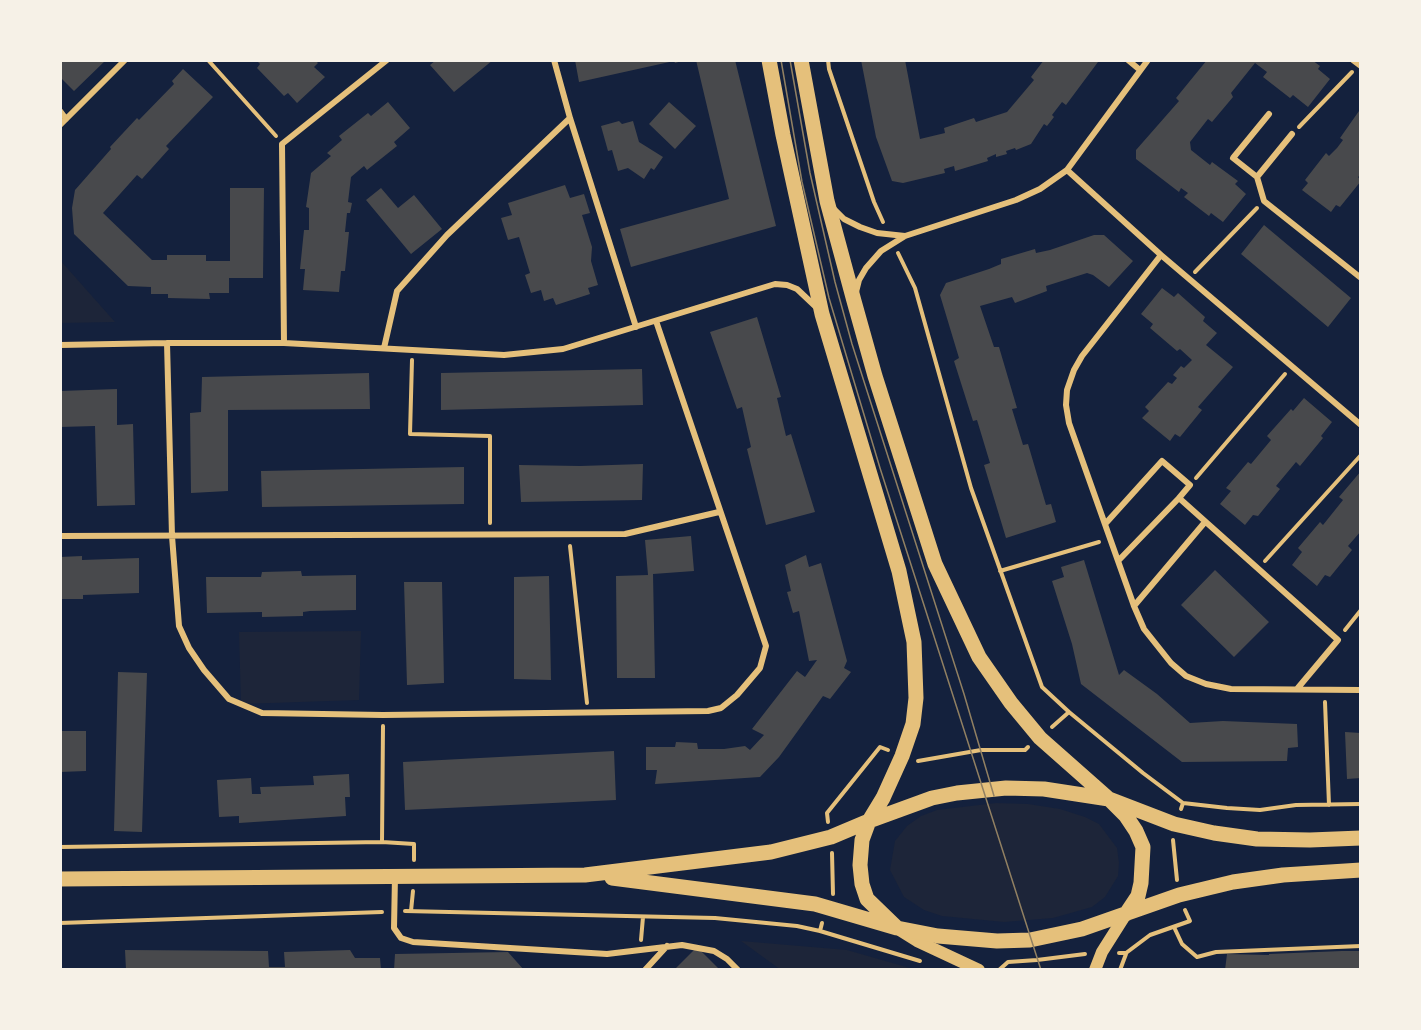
<!DOCTYPE html>
<style>
body{margin:0}
#map{position:relative;width:1421px;height:1030px;overflow:hidden;background:#14213d;font-family:Commissioner,sans-serif}
canvas{display:block}
.frame{position:absolute;inset:0;border:62px solid #f6f1e7;pointer-events:none}
</style>
<div id="map">
<canvas width="1421" height="1030"></canvas>
<div class="frame"></div>
</div>
<script>
const c = document.querySelector('canvas').getContext('2d');
c.lineJoin = 'round';
function paint(path, color) { c.fillStyle = color; c.fill(path, 'evenodd'); }
const toPath = rows => new Path2D(rows.map(r => 'M' + r).join(''));
function stroke(path, color, width, dash) { c.strokeStyle = color; c.lineWidth = width; c.lineCap = dash ? 'butt' : 'round'; c.setLineDash(dash || []); c.stroke(path); }
paint(toPath([
 [60,260,115,322,60,323],
 [361,631,359,700,241,704,239,632],
 [996,803,1028,804,1060,809,1085,817,1099,824,1117,848,1119,863,1118,876,1105,897,1092,907,1053,918,1004,922,942,916,924,910,904,897,890,870,895,841,907,826,921,816,937,810],
 [741,941,847,950,917,970,781,970]
]), '#1d2539');
paint(toPath([
 [60,60,106,60,74,91,60,77],
 [256,60,315,60,318,63,314,67,325,77,297,103,288,93,284,96,257,68,260,64],
 [436,60,493,60,454,92,430,65],
 [575,60,682,60,682,61,675,63,674,61,579,82],
 [696,60,735,60,776,226,631,267,620,229,729,199],
 [861,60,905,60,920,139,945,133,944,128,974,118,976,122,1007,112,1034,80,1031,77,1044,60,1095,60,1098,62,1066,105,1062,102,1052,115,1054,117,1047,126,1044,124,1031,144,1016,150,1015,148,1006,151,1007,154,996,157,996,154,987,158,988,161,955,171,954,166,944,169,945,173,903,183,892,181,876,137],
 [1207,60,1312,60,1320,66,1318,69,1330,79,1308,107,1293,95,1290,98,1263,77,1267,72,1255,63,1231,93,1233,97,1212,122,1208,119,1190,142,1191,150,1210,165,1212,162,1238,181,1235,184,1246,194,1223,222,1211,213,1209,216,1184,197,1188,193,1181,188,1179,192,1136,159,1136,150,1179,101,1176,98],
 [183,69,213,97,166,146,169,149,142,179,137,175,103,213,152,260,167,260,167,255,206,255,206,261,230,261,230,188,264,188,263,278,229,278,229,293,209,293,210,299,168,298,168,294,151,294,151,287,128,286,74,234,72,208,75,190,111,149,110,147,137,118,139,120,174,84,172,81],
 [388,102,410,128,394,142,397,146,367,170,364,166,351,177,348,202,352,203,350,213,347,213,345,232,349,232,345,271,341,271,339,292,303,290,305,269,300,269,304,230,309,230,309,208,306,207,311,173,331,156,327,153,342,140,339,136,368,113,371,116],
 [669,102,696,126,675,149,649,124],
 [1359,111,1361,112,1361,174,1358,177,1361,181,1340,207,1336,205,1331,212,1302,190,1308,183,1305,180,1326,153,1329,156,1337,148,1343,140,1340,138],
 [619,121,622,124,633,121,639,142,663,157,654,170,651,168,644,179,628,168,618,171,612,150,608,151,601,126],
 [565,185,570,198,584,194,590,213,582,215,592,247,591,261,598,285,588,288,590,294,556,305,553,298,544,301,541,290,531,293,525,275,530,273,519,237,508,240,501,218,512,215,508,203],
 [381,188,398,208,414,195,442,229,411,254,366,200],
 [1264,225,1351,298,1328,327,1241,254],
 [1094,235,1104,235,1133,261,1109,287,1093,275,1087,273,1046,286,1047,291,1015,303,1012,297,980,306,994,347,999,347,1017,408,1012,409,1023,445,1028,444,1046,505,1051,504,1056,522,1006,538,984,465,990,463,977,420,973,421,954,361,959,358,940,295,946,283,989,269,1001,264,1001,259,1035,249,1036,253,1050,250],
 [1162,288,1174,297,1178,293,1205,317,1203,321,1217,333,1206,345,1233,367,1198,407,1202,410,1180,437,1175,434,1170,441,1142,418,1149,411,1145,407,1168,382,1172,384,1177,378,1173,375,1181,366,1184,368,1192,360,1180,349,1177,351,1150,328,1153,324,1141,314],
 [757,317,781,397,777,398,786,436,791,434,815,512,766,525,747,449,751,447,742,407,737,409,710,332],
 [642,369,643,405,441,410,441,373],
 [369,373,370,409,228,410,228,491,191,493,190,413,201,412,202,377],
 [117,389,117,425,133,424,135,505,97,506,95,426,60,427,60,391],
 [1304,398,1332,422,1321,436,1323,438,1300,466,1296,462,1276,486,1280,489,1258,516,1253,515,1245,525,1220,504,1231,491,1226,488,1248,462,1251,464,1271,440,1267,436,1291,409,1293,411],
 [643,464,642,500,521,502,519,465,580,466],
 [464,467,464,504,262,507,261,471],
 [1361,471,1361,531,1348,546,1352,550,1330,577,1325,575,1317,586,1292,565,1302,552,1298,548,1320,522,1323,525,1343,500,1339,497],
 [691,536,694,571,653,574,655,678,617,678,616,576,648,575,645,540],
 [806,555,809,567,821,563,847,661,844,668,851,672,830,699,823,696,779,757,760,777,655,784,657,770,646,770,646,747,675,747,676,742,697,743,698,749,724,749,745,746,750,750,764,735,752,729,797,671,805,677,817,660,809,661,799,611,793,613,787,592,791,591,785,565],
 [82,556,82,560,139,558,139,593,83,595,83,599,60,599,60,557],
 [1084,560,1119,675,1124,670,1157,694,1190,723,1223,721,1297,724,1298,747,1288,748,1287,761,1182,762,1081,684,1072,644,1052,581,1064,577,1061,567],
 [1215,570,1269,622,1234,657,1181,605],
 [301,571,302,576,356,575,356,610,310,611,303,612,303,616,262,617,262,612,207,613,206,577,261,577,262,572],
 [549,576,551,680,514,679,514,577],
 [404,582,442,582,444,683,407,685],
 [118,672,147,673,142,832,114,831],
 [60,731,86,731,86,771,60,772],
 [1345,732,1361,733,1361,778,1347,779],
 [614,751,616,800,405,810,403,762],
 [349,774,350,797,345,797,346,816,239,823,239,816,219,817,217,780,251,778,252,794,261,794,260,787,314,785,313,776],
 [697,947,720,970,674,970],
 [125,950,268,951,269,967,285,967,284,952,350,950,355,958,380,958,381,970,126,970],
 [1342,951,1361,951,1361,970,1225,970,1227,954,1269,955,1269,954],
 [508,952,524,970,394,970,395,954]
]), '#48494c');
stroke(toPath([
 [208,60,276,136],
 [828,60,829,69,874,202,883,222],
 [1299,127,1352,72],
 [898,253,915,288,971,488,1042,687,1069,712],
 [1195,272,1257,208],
 [412,360,410,434,490,436,490,523],
 [1196,478,1285,374],
 [570,546,587,703],
 [1265,561,1361,455],
 [1000,571,1099,542],
 [1345,630,1361,610],
 [1325,702,1329,805],
 [383,726,382,842,414,844,414,860],
 [1052,727,1069,712,1143,773,1183,803,1181,809],
 [918,761,981,750,1025,750,1028,747],
 [1183,803,1227,808,1260,810,1296,805,1361,804],
 [828,822,827,813,880,747,888,750],
 [1173,840,1177,880],
 [60,847,382,842],
 [832,853,833,894],
 [405,911,715,918,797,926,820,931],
 [411,911,413,891],
 [60,923,382,912],
 [822,923,820,931,920,961],
 [1174,927,1182,944,1197,957,1216,952,1361,946],
 [641,940,643,917],
 [1119,953,1126,953,1150,935,1190,921,1185,910],
 [999,970,1008,962,1037,960,1085,954],
 [1120,970,1126,954]
]), '#e5c07b', 4);
stroke(toPath([
 [554,60,570,118,636,327],
 [1128,60,1140,70],
 [1353,60,1361,66],
 [60,111,66,119],
 [60,125,125,60],
 [1292,134,1257,177,1264,201,1361,278],
 [1067,170,1161,255,1361,425],
 [1257,177,1233,158,1269,114],
 [833,208,844,219,860,227,877,233,905,236],
 [1161,255,1082,356,1074,370,1067,390,1066,405,1069,423,1134,606,1144,629,1171,663,1186,676,1206,684,1231,689,1361,690],
 [856,292,859,280,866,268,881,251,905,236,1016,200,1040,189,1067,170,1148,60],
 [167,343,172,536,179,626,189,648,204,670,229,699,262,713,383,715,708,711,721,708,737,695,760,668,766,646,656,321],
 [284,343,282,144,387,60],
 [60,345,167,343,284,343,504,355,563,349,775,284,787,285,797,289,815,306],
 [384,348,397,291,447,235,570,118],
 [1106,523,1162,461,1190,485,1179,498],
 [60,536,625,534,719,512],
 [1119,560,1179,498,1338,640,1297,689],
 [1134,606,1205,522],
 [395,876,394,928,401,938,413,942,607,954,682,945,714,951,727,959,738,970],
 [645,970,667,946]
]), '#e5c07b', 6);
stroke(toPath([
 [901,931,917,941,979,970],
 [1095,970,1102,952,1126,914]
]), '#e5c07b', 12);
stroke(toPath([
 [769,60,783,135,822,314,899,571,914,642,916,698,913,724,902,756,883,798,869,821,862,840,860,865,862,884,867,899,897,928],
 [801,60,827,201,854,301,875,376,935,564,979,657,1011,703,1040,738,1109,799,1126,816,1136,831,1143,847,1141,883,1138,896,1126,914],
 [612,878,815,904,897,928,938,936,997,941,1030,940,1082,929,1179,895,1233,882,1283,875,1361,870],
 [60,879,585,875,771,852,831,837,869,821,932,798,957,793,1006,788,1044,789,1109,799,1174,824,1214,833,1257,839,1310,840,1361,838]
]), '#e5c07b', 15);
stroke(toPath([
 [781,60,802,182,829,298,880,468,1041,970],
 [790,60,810,173,835,282,852,344,964,694,994,796]
]), '#918062', 1.5);
</script>
